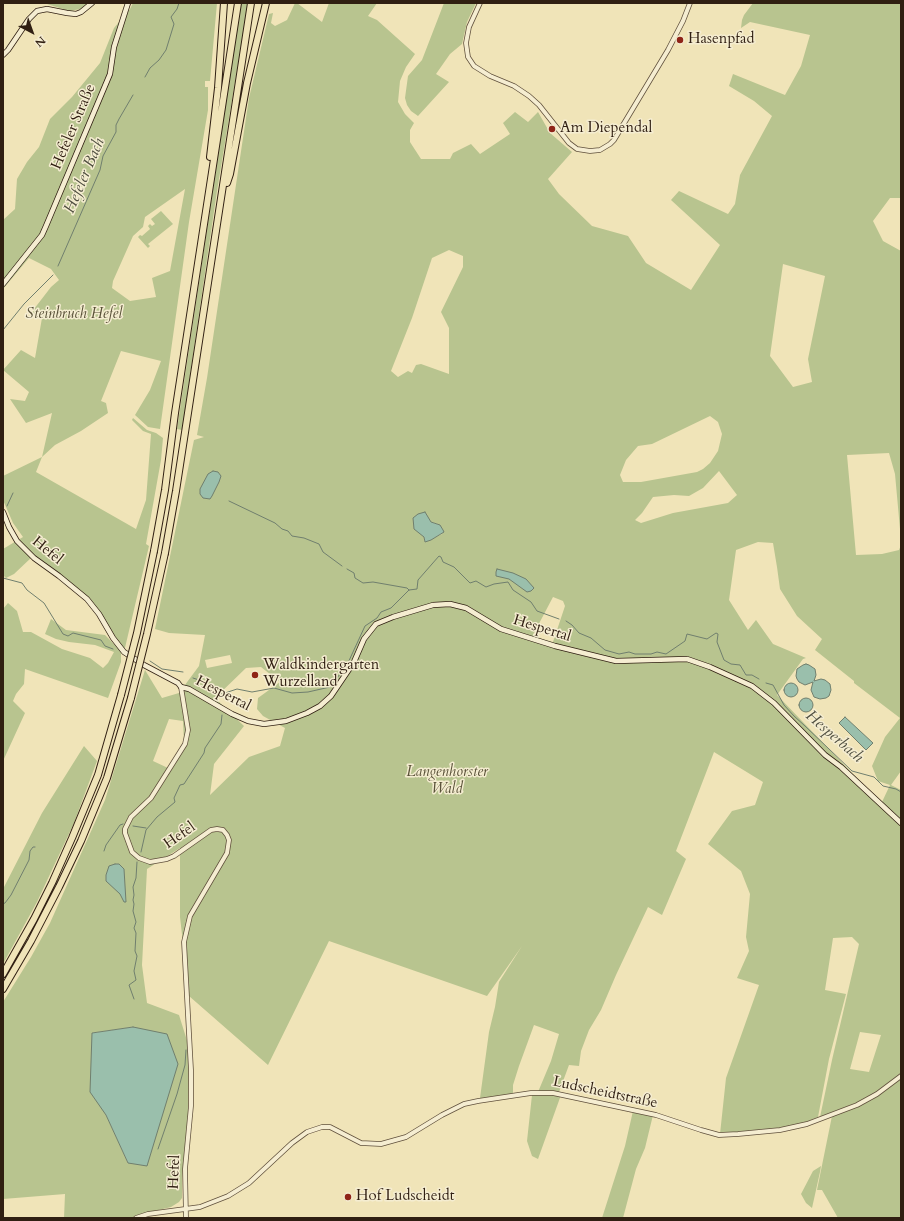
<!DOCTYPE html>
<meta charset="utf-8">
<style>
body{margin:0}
#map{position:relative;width:904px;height:1221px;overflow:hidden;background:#f0e4b8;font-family:Cardo,serif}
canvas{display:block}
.frame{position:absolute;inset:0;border:4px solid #301f12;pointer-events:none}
.north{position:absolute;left:12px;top:12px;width:40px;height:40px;-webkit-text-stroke:3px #f5edd1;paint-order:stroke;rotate:139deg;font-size:11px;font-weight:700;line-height:16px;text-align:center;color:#301f12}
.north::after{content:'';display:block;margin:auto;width:14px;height:18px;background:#301f12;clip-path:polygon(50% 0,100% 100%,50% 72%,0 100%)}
</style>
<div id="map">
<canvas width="904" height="1221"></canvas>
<div class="frame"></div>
<div class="north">N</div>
</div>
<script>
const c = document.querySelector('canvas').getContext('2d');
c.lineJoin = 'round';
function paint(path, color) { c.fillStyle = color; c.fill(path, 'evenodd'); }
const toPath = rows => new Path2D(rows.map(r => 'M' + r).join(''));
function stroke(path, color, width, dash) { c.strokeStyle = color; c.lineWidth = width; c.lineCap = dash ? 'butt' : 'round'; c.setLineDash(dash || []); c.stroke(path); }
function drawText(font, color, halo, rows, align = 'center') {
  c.font = font + ' Cardo,serif'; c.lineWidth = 3; c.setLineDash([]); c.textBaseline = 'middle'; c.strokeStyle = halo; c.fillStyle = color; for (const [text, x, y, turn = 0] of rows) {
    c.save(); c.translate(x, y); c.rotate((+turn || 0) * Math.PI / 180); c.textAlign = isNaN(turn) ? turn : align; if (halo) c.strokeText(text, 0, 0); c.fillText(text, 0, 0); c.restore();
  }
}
paint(toPath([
 [48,3,88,3,81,9,69,11,47,4],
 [133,3,217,3,210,81,205,81,205,87,208,87,208,110,189,222,160,429,148,427,135,415,150,390,161,361,121,351,101,401,106,403,108,413,81,431,55,445,42,457,36,472,136,529,146,500,151,434,143,431,132,420,133,418,147,430,156,433,163,438,161,460,146,544,149,546,124,652,95,608,32,557,14,574,6,578,3,575,3,549,23,537,13,523,3,500,3,476,42,457,52,413,26,423,10,399,25,401,29,392,3,370,21,350,35,358,42,318,39,315,32,316,34,309,51,287,59,280,51,269,29,258,3,289,3,220,15,209,17,179,27,162,39,147,50,119,72,97,100,63,114,28,130,9],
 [185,189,170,271,152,278,156,297,130,301,112,288,113,281,133,236,143,227,145,217],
 [241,3,248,3,217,191,182,430,177,429],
 [295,3,297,3,322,22,329,3,377,3,368,16,377,20,415,54,406,67,400,81,398,102,405,114,414,123,410,130,410,142,421,159,450,159,453,153,471,144,480,154,510,134,503,123,515,112,528,122,538,112,550,133,572,152,548,179,559,194,592,226,628,236,646,263,691,290,720,245,671,200,679,191,728,214,735,204,740,175,772,116,754,101,729,86,733,74,785,95,801,66,810,35,750,22,741,28,742,20,744,15,753,3,901,3,901,198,890,198,873,221,883,241,901,251,901,540,895,474,889,453,847,455,856,555,882,554,899,550,901,545,901,771,891,785,901,790,901,821,882,802,890,785,878,781,872,766,885,737,900,718,854,683,854,681,815,650,822,639,797,616,780,589,777,567,773,543,758,542,736,550,729,600,748,630,756,620,773,644,806,658,803,659,777,695,897,820,901,823,901,1074,887,1085,861,1101,820,1117,832,1060,859,944,852,937,833,938,825,990,846,994,829,1059,818,1117,796,1126,738,1133,720,1134,726,1078,759,985,737,978,749,951,746,937,750,894,741,871,708,844,732,811,755,805,763,782,714,752,676,851,686,859,662,915,648,907,616,975,601,1010,589,1030,581,1051,579,1066,569,1065,559,1092,538,1092,551,1061,559,1034,534,1025,519,1066,513,1085,513,1095,480,1098,489,1032,495,1007,499,982,522,946,487,996,329,941,268,1065,189,996,180,917,180,848,147,869,142,965,147,1003,179,1015,189,1047,188,1121,182,1178,182,1198,179,1202,171,1207,138,1215,131,1218,64,1218,65,1194,3,1199,3,1002,31,957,50,923,105,800,145,670,162,698,179,693,199,666,205,635,169,633,155,629,194,440,204,437,197,435,207,378,249,98,269,14,273,13,271,23,275,26,287,20],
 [449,250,463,256,463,267,441,312,449,328,449,374,421,364,416,365,412,373,408,371,398,377,391,371,412,318,432,258],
 [783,264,825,276,808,359,812,382,793,387,770,356],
 [710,416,718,422,722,434,718,451,710,463,703,469,697,472,641,482,623,482,620,475,626,460,638,446,652,444],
 [719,471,737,495,728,503,673,513,641,523,635,520,642,513,653,497,674,495,689,496,703,488],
 [431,522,437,524,443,530,442,534,425,542,424,537],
 [553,597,563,601,565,606,553,642,542,639,533,635],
 [230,655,232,663,207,668,205,660],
 [261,667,280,682,258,698,257,709,263,716,285,728,280,746,249,757,210,795,214,764,244,726,215,698,246,668],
 [169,719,183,721,184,742,168,768,153,761],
 [133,1027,128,1163,106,1115,92,1033],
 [860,1032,881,1035,869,1072,850,1069],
 [444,3,476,3,467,22,462,44,450,54,436,74,449,82,418,116,411,111,407,105,405,98,408,76,422,60],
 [161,211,173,224,148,244,150,246,148,248,138,237,140,235,142,236,150,229,148,226,150,224,152,226,155,224,151,219],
 [8,603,17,611,23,632,31,632,62,649,90,658,103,668,108,663,114,652,95,645,69,642,56,639,45,634,51,619,66,630,105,635,121,651,121,662,108,698,25,669,24,684,16,694,13,701,25,713,3,761,3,609],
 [84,746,97,761,74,823,37,902,3,964,3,889,42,813],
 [901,1079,901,1218,838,1218,822,1190,817,1190,832,1116],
 [532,1095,561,1095,538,1159,532,1156,527,1141],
 [633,1111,653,1115,645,1148,636,1169,623,1218,602,1218,625,1146],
 [821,1166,820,1172,812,1208,806,1203,801,1194,813,1171]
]), '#b8c48f');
const water = toPath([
 [213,471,218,472,221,476,219,482,212,496,210,499,203,498,200,494,200,489,208,474,213,471],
 [425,512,431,522,440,525,443,530,444,532,431,540,425,542,424,537,414,529,413,518,418,514,425,512],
 [497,569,513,573,526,579,534,588,531,591,527,592,509,579,496,576,496,572,497,569],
 [806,664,809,665,815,669,816,675,814,681,821,679,825,680,830,684,831,690,829,696,826,698,820,699,814,697,811,690,813,682,805,685,799,682,797,679,796,676,797,669,803,665,806,664],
 '784 690a7 7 0 1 1 14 0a7 7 0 1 1-14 0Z',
 '799 705a7 7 0 1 1 14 0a7 7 0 1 1-14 0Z',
 [845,717,873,743,866,750,839,723,845,717],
 [115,864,119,864,124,869,126,902,124,902,120,894,106,881,106,875,109,866,115,864],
 [133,1027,167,1034,178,1064,147,1166,128,1163,106,1115,90,1092,92,1033,133,1027]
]);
paint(water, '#9abfac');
stroke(water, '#707f6e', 1);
stroke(toPath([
 [145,77,150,68,159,60,166,50,174,24,171,17,177,9,179,3],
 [58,266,100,170,103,156,116,132,116,125,119,119,133,95],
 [3,330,24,304,53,275],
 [229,501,275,523,282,529,288,531,292,536,304,538,319,544,323,552,342,566],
 [7,506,13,493],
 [347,569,354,573,355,578,363,583,373,582,407,588,409,590],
 [3,578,22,583,27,590,44,603,63,634,68,636,73,633,101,640,105,646,113,649],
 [566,621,572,625,579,633,591,638,605,650,619,654,629,652,635,654,651,654,657,652,666,654,685,641,687,634,707,639,716,633,718,634,717,642,724,660,731,664,740,665,746,675,752,675,759,679],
 [150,661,162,669,183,672],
 [193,678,202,681,205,686,216,690,222,694,237,689,252,692,274,688,292,693,308,692,330,687,347,665,365,626,377,618,381,612,391,608,409,590,417,589,418,580,439,556,441,557,443,562,454,567,470,583,476,581,486,587,494,584,508,582,513,590,531,602,537,611,559,619],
 [766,683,773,685,784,705,794,716,805,726,852,771,874,777,883,786,896,789,901,792],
 [133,826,146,828],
 [104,851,106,845,120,825,123,824],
 [141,852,146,830,157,817,175,802,174,798,180,785,184,784,204,753,205,748,221,724,222,715],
 [3,904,5,903,11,895,29,860,30,851,33,847,35,847],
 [134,999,129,985,136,980,134,971,137,956,135,951,136,933,134,928,136,922,133,911,134,904,133,900,134,895,133,887,136,878,137,862],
 [158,1149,177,1094,185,1065,186,1050]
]), '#707f6e', 1);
const tertiary = toPath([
 [480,3,469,27,466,43,468,57,474,66,490,76,514,86,529,96,539,105,569,143,577,149,590,151,600,150,610,144,614,140,668,50,683,21,690,3],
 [181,687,188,730,185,744,151,798,131,817,125,829,125,833,132,852,139,858,150,862,167,859,174,856,211,830,217,829,223,830,227,835,229,840,227,853,190,916,184,942,191,1070,191,1106,185,1169,186,1218],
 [136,1218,148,1214,200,1207,228,1196,249,1183,292,1143,307,1132,322,1127,330,1127,361,1143,381,1144,406,1137,442,1115,464,1104,478,1101,531,1093,553,1093,656,1115,701,1130,719,1135,738,1134,780,1130,807,1124,857,1105,877,1094,901,1076]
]);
const secondary = toPath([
 [3,55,8,50,29,19,37,11,47,9,67,13,76,14,81,12,92,3],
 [3,284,42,235,46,226,110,74,114,47,128,3],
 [3,512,9,527,17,541,34,558,59,576,87,599,99,614,113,638,124,652,144,665,178,683,181,687,189,689,232,714,248,721,264,724,286,721,307,713,320,706,331,696,354,662,364,639,376,624,393,617,433,605,450,604,466,608,501,629,555,646,616,661,687,659,710,667,752,686,774,703,825,755,841,767,901,823]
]);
const motorway = toPath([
 [210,157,218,88,224,3],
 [227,183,230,174,247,83,266,3],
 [154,551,165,490,175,413,238,3],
 [165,553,176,491,251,3],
 [3,974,34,919,52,883,72,838,98,775,121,695],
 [3,989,31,941,59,887,81,841,107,778,131,698]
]);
stroke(tertiary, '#60503c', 5.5);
stroke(secondary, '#301f12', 6);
stroke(motorway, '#301f12', 8);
stroke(tertiary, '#f5edd1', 4);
stroke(secondary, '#f5edd1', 4.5);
stroke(motorway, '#f0e4b8', 6);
const motorwayBridge = toPath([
 [121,695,137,633,154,551],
 [131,698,147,634,165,553]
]);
stroke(motorwayBridge, '#301f12', 8, []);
stroke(motorwayBridge, '#f0e4b8', 6);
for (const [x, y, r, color] of [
 [680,40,4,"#8f2418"],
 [552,129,4,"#8f2418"],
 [255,675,4,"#8f2418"],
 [348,1197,4,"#8f2418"]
]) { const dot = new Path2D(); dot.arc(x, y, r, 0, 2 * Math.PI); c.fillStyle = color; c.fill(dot); stroke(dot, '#f5edd1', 1.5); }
drawText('15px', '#301f12', '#f5edd1', [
 ["Hasenpfad",688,40],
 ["Am Diependal",560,129],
 ["Waldkindergarten",263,666],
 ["Wurzelland",263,683],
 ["Hof Ludscheidt",356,1197]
], 'left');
drawText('15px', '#301f12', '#f5edd1', [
 ["Hefeler Straße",74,127,-67],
 ["Hefel",47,551,39],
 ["Hespertal",542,629,17],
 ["Hespertal",223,694,27],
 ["Hefel",180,836,-35],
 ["Ludscheidtstraße",605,1093,12],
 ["Hefel",175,1172,-88]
]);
drawText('italic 15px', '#595138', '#f5edd1', [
 ["Steinbruch Hefel",74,315],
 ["Langenhorster",447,773],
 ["Wald",447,790]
]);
drawText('italic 16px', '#504f40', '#f5edd1', [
 ["Hefeler Bach",85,176,-67],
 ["Hesperbach",834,737,41]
]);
</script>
